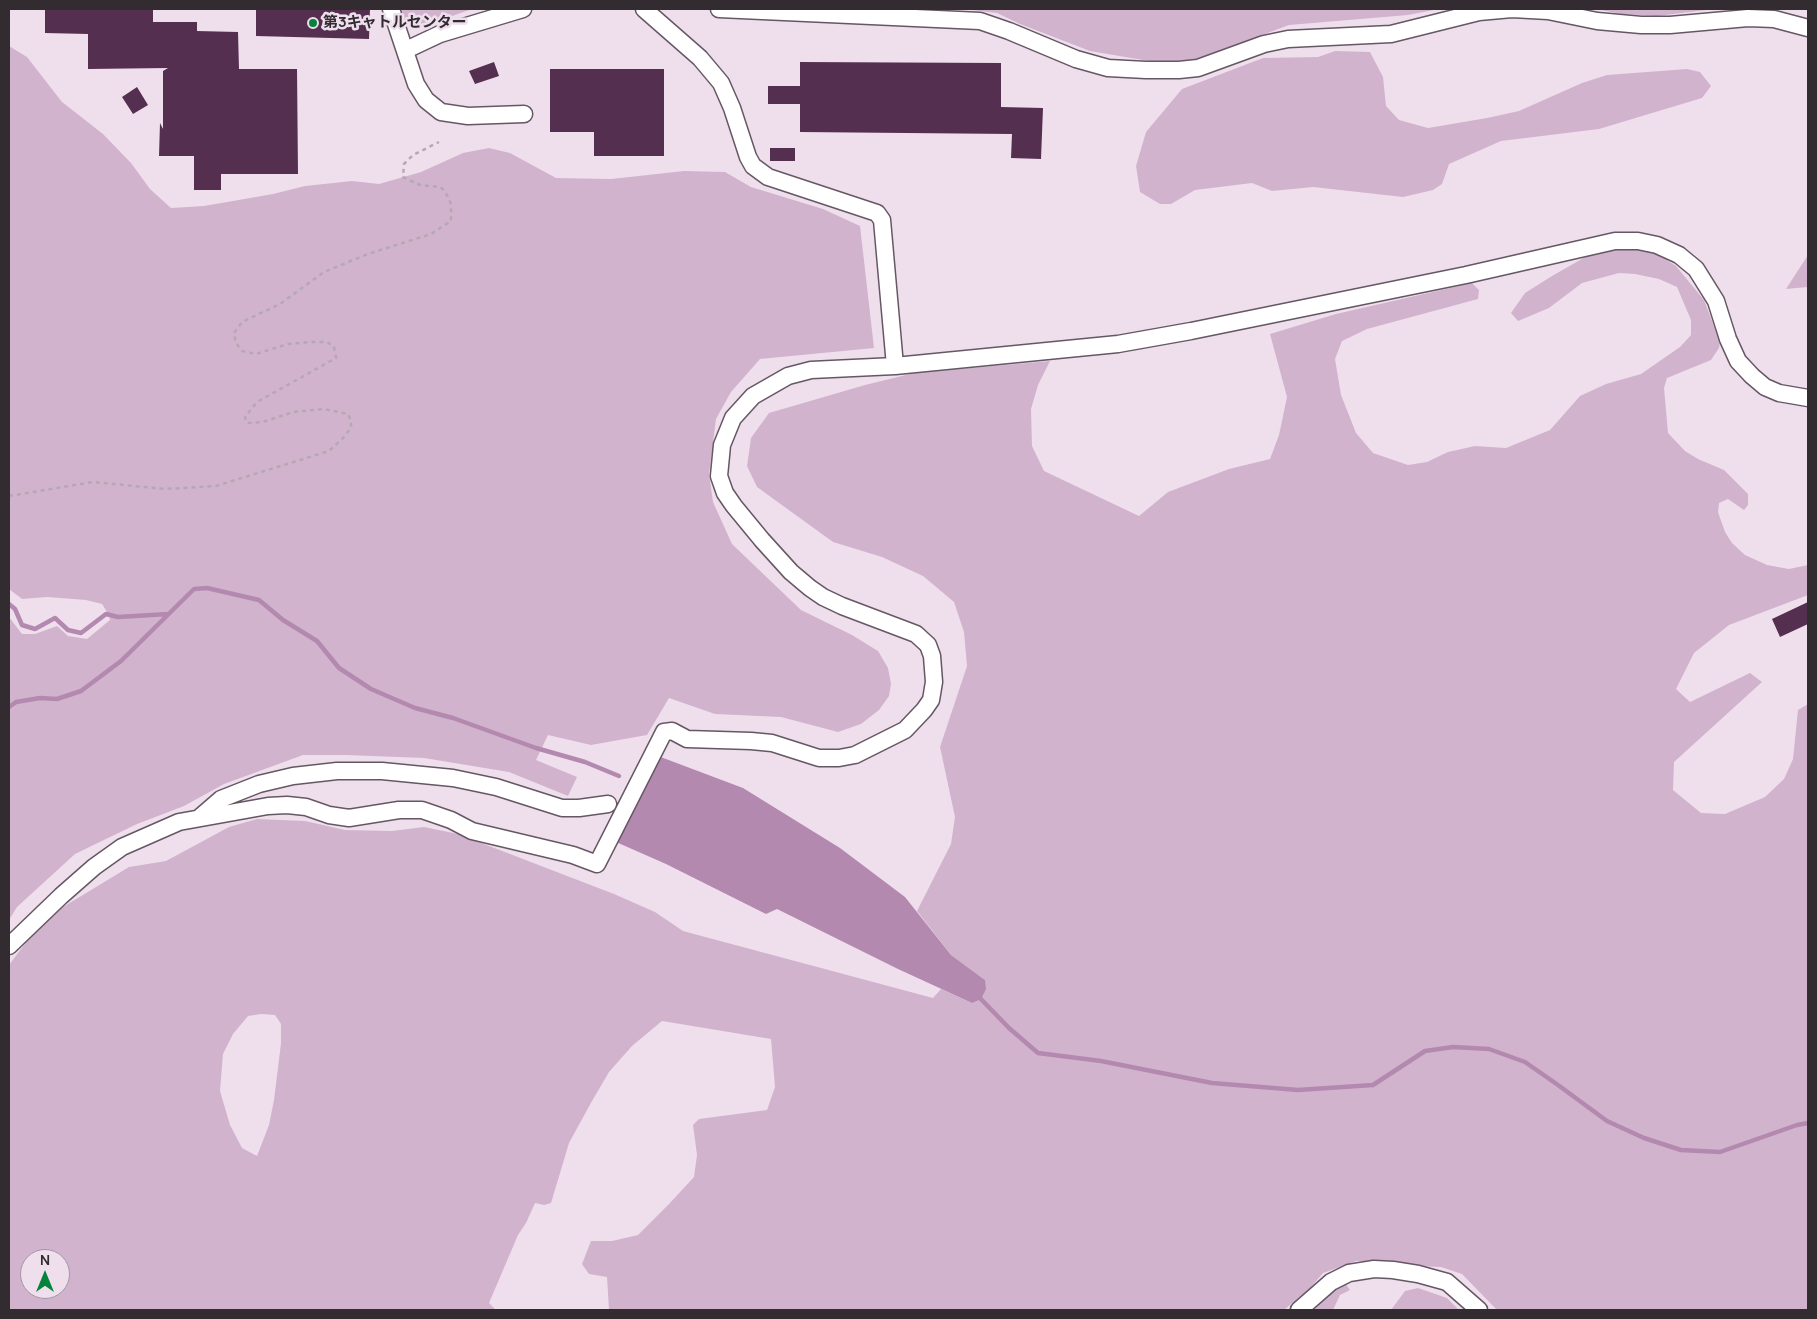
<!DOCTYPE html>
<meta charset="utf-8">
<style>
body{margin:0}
#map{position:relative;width:1817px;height:1319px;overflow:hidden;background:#efdfed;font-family:Manrope,sans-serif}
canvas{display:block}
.frame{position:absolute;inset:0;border:10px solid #322c31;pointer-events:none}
.north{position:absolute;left:20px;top:1249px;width:50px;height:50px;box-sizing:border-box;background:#efdfed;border:1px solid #a397a2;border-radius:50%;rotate:0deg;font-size:14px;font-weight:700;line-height:20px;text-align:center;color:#322c31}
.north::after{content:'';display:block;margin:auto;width:18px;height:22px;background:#04833c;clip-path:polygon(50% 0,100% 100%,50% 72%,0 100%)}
</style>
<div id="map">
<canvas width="1817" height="1319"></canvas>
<div class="frame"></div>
<div class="north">N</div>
</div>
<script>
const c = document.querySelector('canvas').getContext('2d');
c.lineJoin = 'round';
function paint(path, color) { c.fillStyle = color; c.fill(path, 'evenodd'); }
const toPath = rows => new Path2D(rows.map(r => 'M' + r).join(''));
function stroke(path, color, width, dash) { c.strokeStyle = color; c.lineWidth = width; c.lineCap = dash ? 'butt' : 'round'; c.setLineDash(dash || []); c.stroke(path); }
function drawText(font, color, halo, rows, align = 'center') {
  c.font = font + ' Manrope,"Noto Sans JP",sans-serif'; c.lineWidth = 5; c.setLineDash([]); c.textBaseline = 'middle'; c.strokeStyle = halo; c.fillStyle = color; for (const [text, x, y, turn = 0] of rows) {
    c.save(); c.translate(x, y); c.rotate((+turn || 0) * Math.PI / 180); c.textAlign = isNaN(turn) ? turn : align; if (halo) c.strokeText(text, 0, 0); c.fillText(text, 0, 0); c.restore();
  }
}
paint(toPath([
 [401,9,472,9,418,28,405,19],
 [962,9,1439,9,1408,15,1289,25,1195,60,1155,62,1090,51,1020,24,997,13],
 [1596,9,1715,9,1657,16,1621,14],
 [9,46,27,57,62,102,103,134,131,163,150,189,171,208,204,206,273,194,305,186,352,181,379,184,421,172,463,153,489,148,510,153,556,178,611,179,684,171,725,172,751,187,823,209,860,226,874,348,760,359,731,392,716,419,709,474,713,502,732,544,801,610,852,635,878,651,888,668,891,684,889,696,879,710,861,724,838,732,781,717,715,714,669,698,647,735,591,745,548,735,536,760,577,777,568,796,509,772,424,758,345,755,303,755,224,784,184,806,137,824,75,854,17,907,9,920,9,617,22,634,35,634,57,626,68,636,87,639,110,620,109,615,102,604,86,600,47,597,22,599,9,589],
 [1335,51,1370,52,1383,77,1386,106,1399,120,1428,128,1487,118,1519,111,1582,83,1607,75,1687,69,1700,72,1711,86,1702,98,1599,129,1501,141,1449,164,1442,184,1433,190,1403,197,1313,187,1272,191,1252,183,1195,190,1171,204,1160,204,1140,192,1136,166,1146,132,1182,89,1263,58,1318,57],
 [1637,248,1659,255,1676,266,1704,300,1720,342,1719,348,1711,360,1667,378,1664,388,1668,433,1685,451,1698,459,1724,470,1748,494,1748,505,1744,510,1728,499,1719,503,1718,512,1725,532,1732,543,1745,555,1767,565,1789,569,1808,565,1808,595,1729,625,1694,653,1676,689,1690,702,1750,673,1762,682,1674,762,1673,790,1701,813,1725,814,1765,797,1784,779,1793,759,1798,710,1808,704,1808,1310,1497,1310,1462,1274,1441,1267,1414,1266,1392,1262,1356,1261,1323,1273,1311,1287,1284,1310,609,1310,607,1277,589,1274,582,1264,591,1241,612,1241,638,1235,669,1204,694,1177,697,1155,693,1125,699,1119,767,1110,775,1087,771,1039,662,1021,632,1046,609,1072,592,1101,569,1143,551,1203,544,1205,535,1203,526,1223,518,1235,489,1303,496,1310,9,1310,9,965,30,937,63,907,129,867,166,861,229,827,257,819,305,821,345,830,392,831,424,827,458,834,614,894,655,912,683,931,933,998,941,989,972,1003,985,980,951,955,917,911,951,844,955,817,940,747,967,666,964,632,954,602,923,576,882,557,833,542,757,487,747,466,751,438,769,413,865,385,914,373,1050,361,1038,385,1031,409,1032,446,1044,471,1139,516,1168,492,1229,469,1270,459,1279,435,1287,397,1270,334,1336,314,1472,283,1479,290,1478,299,1367,329,1342,341,1335,359,1341,395,1356,433,1373,453,1408,465,1427,462,1448,452,1475,446,1506,448,1550,430,1580,396,1606,384,1641,374,1680,347,1691,335,1691,320,1677,287,1659,279,1635,274,1619,273,1582,283,1549,308,1518,321,1511,313,1525,293,1552,276,1594,252],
 [261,1014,275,1015,281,1024,281,1043,274,1100,269,1125,257,1156,242,1148,230,1125,220,1091,223,1054,233,1034,248,1016],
 [30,1259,60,1259,60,1289,30,1289],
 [1808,255,1808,287,1786,289],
 [1345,1283,1350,1290,1340,1295,1333,1310,1314,1310,1329,1295],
 [1418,1288,1447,1298,1459,1310,1391,1310,1405,1291]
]), '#d2b3ce');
paint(toPath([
 [658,756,743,788,840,848,905,897,951,955,985,980,986,989,981,999,972,1003,898,969,777,909,766,914,666,864,616,842]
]), '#b489af');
stroke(toPath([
 [9,604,15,609,22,625,35,629,55,618,68,630,81,633,106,614,118,617,168,614],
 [9,707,16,702,40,698,57,699,81,691,121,661,194,589,207,588,259,600,283,620,317,641,339,668,371,689,415,708,453,718,536,748,585,762,619,776],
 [978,996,1009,1028,1038,1053,1101,1061,1212,1083,1298,1090,1373,1085,1425,1051,1453,1047,1489,1049,1525,1062,1558,1085,1607,1121,1644,1138,1681,1150,1720,1152,1797,1125,1808,1123]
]), '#b489af', 4.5);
paint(toPath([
 [45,9,153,9,153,22,197,22,197,31,238,32,239,69,297,69,298,174,221,174,221,190,194,190,194,156,159,156,160,123,163,129,163,71,168,68,88,69,88,34,45,33],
 [256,9,370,9,369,39,256,36],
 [494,62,499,76,475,84,469,71],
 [800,62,1001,63,1001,107,1043,108,1041,159,1011,158,1012,134,800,132,800,104,768,104,768,86,800,86],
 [550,69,664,69,664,156,594,156,594,132,550,132],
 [137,87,148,105,133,114,122,97],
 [770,148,795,148,795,161,770,161],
 [1808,602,1808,624,1780,637,1772,619]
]), '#542f50');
const minor = toPath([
 [391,9,416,84,426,100,441,112,468,116,524,114],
 [644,9,700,58,721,83,732,108,748,157,753,166,768,177,877,213,882,220,895,366],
 [719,9,980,21,1009,31,1076,59,1108,68,1146,70,1179,70,1198,68,1264,44,1288,39,1391,34,1479,12,1512,9,1548,11,1597,21,1641,25,1670,25,1748,18,1774,19,1808,28],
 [406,50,440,34,523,9],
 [199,818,221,799,259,784,293,776,337,771,382,771,453,778,496,787,562,808,579,808,608,804],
 [9,946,61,896,94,867,122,847,179,822,268,806,287,805,306,807,329,815,349,818,399,810,422,810,451,820,472,831,573,855,597,864,664,732,672,731,687,739,751,741,772,743,819,758,839,758,855,755,905,730,924,710,931,700,934,682,932,656,928,645,916,634,842,606,823,597,810,588,791,572,762,540,734,506,725,493,719,476,722,445,733,418,753,396,788,376,811,370,895,366,1118,344,1191,331,1466,275,1615,241,1638,241,1657,245,1679,255,1696,269,1716,301,1728,339,1738,361,1752,376,1765,387,1779,393,1808,398],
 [1299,1310,1331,1282,1349,1273,1374,1269,1393,1270,1418,1274,1447,1282,1479,1310]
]);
stroke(minor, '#655763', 19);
stroke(toPath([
 [9,496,93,482,165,489,216,486,329,451,343,438,351,428,351,421,348,414,324,409,293,412,263,422,247,423,245,417,257,402,336,358,334,347,327,342,310,342,288,344,256,354,242,351,236,343,234,333,242,322,280,304,324,272,368,254,431,234,451,221,451,204,445,191,440,187,420,185,403,177,404,164,413,155,439,142]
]), '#b5a8b3', 2.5, [4, 4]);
stroke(minor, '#fff', 16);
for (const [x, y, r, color] of [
 [313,23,5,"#04833c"]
]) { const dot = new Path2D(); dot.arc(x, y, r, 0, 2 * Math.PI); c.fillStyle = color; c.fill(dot); stroke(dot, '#efdfed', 2); }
drawText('bold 15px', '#322c31', '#efdfed', [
 ["第3キャトルセンター",323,23]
], 'left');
</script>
